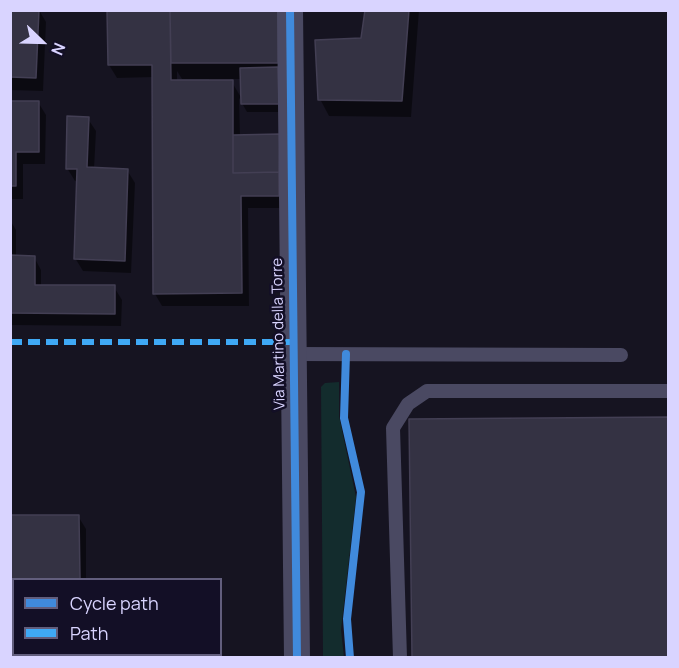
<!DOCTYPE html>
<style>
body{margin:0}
#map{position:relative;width:679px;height:668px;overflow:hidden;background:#161421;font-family:Manrope,sans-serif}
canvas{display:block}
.frame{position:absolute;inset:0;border:12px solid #d9d4ff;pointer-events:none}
.legend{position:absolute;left:12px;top:578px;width:210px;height:78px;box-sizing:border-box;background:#130f26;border:2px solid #625e7d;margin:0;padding:8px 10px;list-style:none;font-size:18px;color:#d9d4ff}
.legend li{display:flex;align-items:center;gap:12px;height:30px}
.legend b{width:30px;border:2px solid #625e7d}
.north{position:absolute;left:12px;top:12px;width:60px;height:60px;-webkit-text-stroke:4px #130f26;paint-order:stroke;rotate:113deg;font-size:16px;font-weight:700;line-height:24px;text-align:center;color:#d9d4ff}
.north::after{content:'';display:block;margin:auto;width:21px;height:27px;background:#d9d4ff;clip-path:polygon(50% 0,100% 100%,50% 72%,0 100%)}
</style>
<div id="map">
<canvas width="679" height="668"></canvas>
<div class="frame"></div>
<ul class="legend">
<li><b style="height:8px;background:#408adc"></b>Cycle path</li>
<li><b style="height:8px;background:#3fa9f5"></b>Path</li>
</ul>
<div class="north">N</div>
</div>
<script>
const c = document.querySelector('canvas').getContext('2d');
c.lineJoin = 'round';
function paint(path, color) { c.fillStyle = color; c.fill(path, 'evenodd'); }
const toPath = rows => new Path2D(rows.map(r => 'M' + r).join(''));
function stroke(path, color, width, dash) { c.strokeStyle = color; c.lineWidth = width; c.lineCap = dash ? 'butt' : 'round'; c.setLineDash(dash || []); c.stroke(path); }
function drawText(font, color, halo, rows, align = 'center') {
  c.font = font + ' Manrope,sans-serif'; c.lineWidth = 5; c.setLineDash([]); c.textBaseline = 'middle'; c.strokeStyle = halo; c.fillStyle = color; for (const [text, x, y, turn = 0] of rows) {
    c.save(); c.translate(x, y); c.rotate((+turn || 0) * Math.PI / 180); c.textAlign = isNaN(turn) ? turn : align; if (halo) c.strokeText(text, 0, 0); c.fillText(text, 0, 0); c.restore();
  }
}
paint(toPath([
 [339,382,339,416,356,497,341,630,344,657,323,657,321,387,325,383]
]), '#132c2d');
paint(toPath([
 [10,10,39,10,46,22,43,91,10,90],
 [109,10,281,10,283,112,247,112,239,98,240,136,274,166,286,186,286,208,248,208,249,306,162,306,155,294,154,77,117,78,109,65],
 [177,71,182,79,209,79,209,82,177,82],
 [230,79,242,79,242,99],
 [367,10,419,10,411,117,329,116,320,99,363,40],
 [10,102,38,102,46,115,45,164,23,164,23,199,10,199],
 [88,119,96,131,94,169,127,170,135,183,131,273,83,271,75,258,78,181,75,181,67,168],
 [10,220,16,230,16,257,34,257,41,270,41,286,114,287,122,300,121,326,10,325],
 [668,418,668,658,414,658,411,420],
 [78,516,86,529,86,580,14,580,14,654,87,654,87,658,10,658,10,517]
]), '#0007');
const building = toPath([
 [10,10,39,10,36,78,10,77,10,10],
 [107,10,170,10,171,80,233,80,233,173,279,172,279,196,241,196,242,293,153,294,152,65,108,65,107,10],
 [170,10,278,10,278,63,171,63,170,10],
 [365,10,409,10,402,101,318,100,315,40,361,38,365,10],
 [278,67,279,104,241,104,240,68,278,67],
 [10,101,39,101,39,152,16,152,16,186,10,186,10,101],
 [67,116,89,117,87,167,128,169,125,261,74,259,77,169,66,169,67,116],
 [280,134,279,172,233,173,233,135,280,134],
 [10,255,35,256,35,285,115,285,115,314,10,313,10,255],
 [668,417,668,658,412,658,409,419,668,417],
 [10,515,79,515,80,580,14,580,14,654,80,654,80,658,10,658,10,515]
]);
paint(building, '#343243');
stroke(building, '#433f54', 1.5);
stroke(toPath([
 [292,354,621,355],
 [400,658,393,428,408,404,427,391,668,391]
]), '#4a4962', 14);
stroke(toPath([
 [290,10,297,658]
]), '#4a4962', 26);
stroke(toPath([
 [10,342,292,342]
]), '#3fa9f5', 6, [12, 6]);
stroke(toPath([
 [290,10,297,658],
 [346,354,344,418,361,492,347,619,350,658]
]), '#408adc', 8);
drawText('15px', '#d9d4ff', '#130f26', [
 ["Via Martino della Torre",279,334,-91]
]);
</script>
